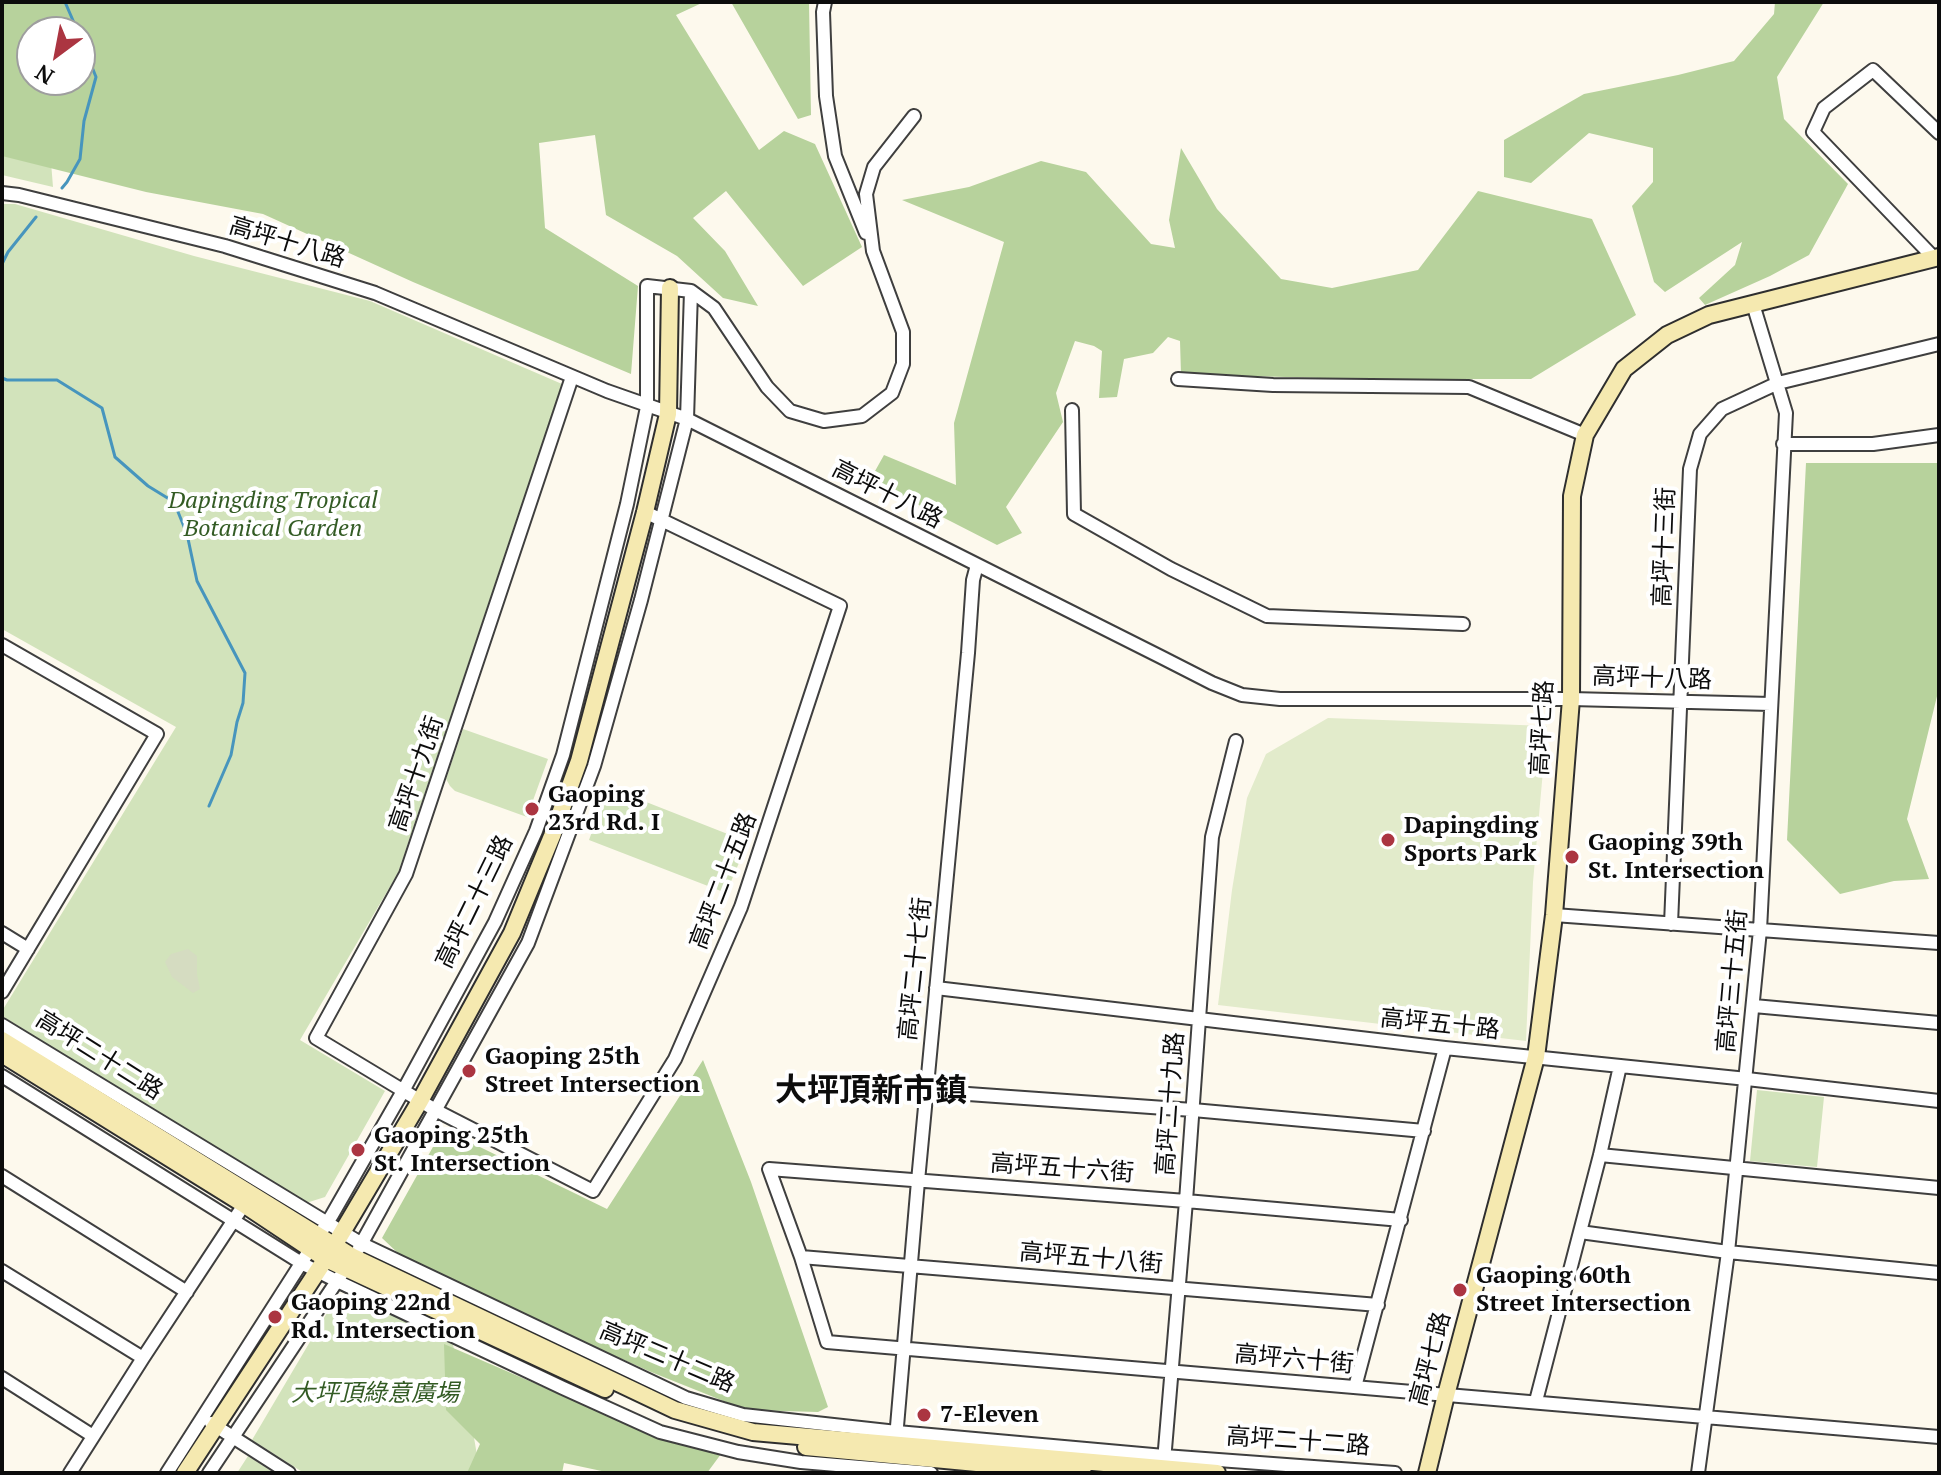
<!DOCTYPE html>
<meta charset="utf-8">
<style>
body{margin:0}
#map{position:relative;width:1941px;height:1475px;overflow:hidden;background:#fdf9ed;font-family:"PT Serif",serif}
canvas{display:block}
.frame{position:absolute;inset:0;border:4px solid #0c0c0c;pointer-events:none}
.north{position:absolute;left:16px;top:16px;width:80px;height:80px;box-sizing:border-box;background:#fff;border:2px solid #9e9e9e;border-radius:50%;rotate:212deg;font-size:22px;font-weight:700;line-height:32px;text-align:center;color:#0c0c0c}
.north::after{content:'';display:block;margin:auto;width:28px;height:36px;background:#ab3541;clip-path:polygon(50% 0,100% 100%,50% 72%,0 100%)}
</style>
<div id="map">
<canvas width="1941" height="1475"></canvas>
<div class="frame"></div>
<div class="north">N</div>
</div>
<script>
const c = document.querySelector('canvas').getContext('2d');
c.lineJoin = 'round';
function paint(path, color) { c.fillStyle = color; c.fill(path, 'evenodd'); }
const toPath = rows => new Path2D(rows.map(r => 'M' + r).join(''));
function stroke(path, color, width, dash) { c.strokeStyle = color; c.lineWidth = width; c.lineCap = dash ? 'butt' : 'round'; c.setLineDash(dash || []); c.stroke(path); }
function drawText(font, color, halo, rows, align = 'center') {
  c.font = font + ' "PT Serif","Noto Sans TC",serif'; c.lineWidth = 8; c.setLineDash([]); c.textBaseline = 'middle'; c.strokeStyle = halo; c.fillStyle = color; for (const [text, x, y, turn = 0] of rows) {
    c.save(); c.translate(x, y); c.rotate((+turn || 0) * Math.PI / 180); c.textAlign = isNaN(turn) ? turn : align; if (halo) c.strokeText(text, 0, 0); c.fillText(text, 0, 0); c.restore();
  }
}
paint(toPath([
 [2,75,51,162,53,187,2,175],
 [2,204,15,204,194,256,370,301,562,384,398,873,300,1040,385,1091,325,1197,306,1203,2,1016,2,1011,176,727,2,629],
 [463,729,548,759,527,817,455,791,450,786,446,779],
 [608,787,748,842,726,893,589,840],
 [1757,1090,1824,1097,1817,1167,1750,1161],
 [352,1297,452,1341,469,1408,480,1473,304,1473,252,1440,334,1301],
 [248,1456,274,1473,237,1473]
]), '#d2e3bb');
paint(toPath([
 [2,2,704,2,676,15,759,150,784,131,815,144,862,247,803,286,726,191,693,218,725,251,758,306,723,298,677,256,606,215,595,135,539,143,545,228,638,286,631,374,413,282,263,214,146,192,2,156],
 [80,32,80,80,32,80,32,32],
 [731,2,809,2,811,115,798,119],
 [1775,2,1824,2,1777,77,1784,119,1848,184,1809,255,1770,276,1705,305,1699,298,1735,265,1742,242,1665,292,1654,282,1632,206,1653,182,1653,148,1589,133,1531,183,1504,177,1504,140,1584,94,1678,75,1734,61,1774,14],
 [1181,148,1217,209,1281,279,1332,288,1418,270,1478,191,1592,219,1636,315,1531,379,1355,379,1181,374,1180,341,1168,337,1153,353,1124,359,1117,397,1099,398,1102,351,1094,346,1075,341,1056,393,1063,422,1006,507,1022,533,997,545,870,480,884,455,956,485,954,423,1004,242,902,200,969,187,1041,161,1086,172,1151,244,1175,248,1169,220],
 [1806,463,1939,463,1939,688,1907,819,1929,879,1894,881,1840,894,1787,840],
 [703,1060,751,1182,828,1407,818,1412,746,1410,651,1372,447,1281,401,1256,382,1238,443,1129,607,1209],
 [444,1344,645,1431,721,1454,707,1473,611,1473,564,1463,562,1473,467,1473,480,1444,446,1410]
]), '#b7d29c');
paint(toPath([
 [188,949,197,956,197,974,200,989,193,993,172,977,165,962,171,954]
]), '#d5dcc1');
paint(toPath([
 [1328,718,1547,726,1533,882,1526,1041,1218,1005,1232,890,1247,798,1266,754]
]), '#e2ebcb');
stroke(toPath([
 [65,2,78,32],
 [62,188,67,182,80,159,84,121,96,77,80,37],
 [2,264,8,252,36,217],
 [2,378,7,380,57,380,102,408,115,457,148,486,174,502,187,534,197,581,245,673,243,703,237,722,231,755,209,806]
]), '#4795bd', 3);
const street = toPath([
 [825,2,823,12,826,96,835,156,866,233],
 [2,193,19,195,225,246,375,293,607,391,687,419,1161,657,1212,683,1242,695,1280,699,1571,699,1771,704],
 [1934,258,1813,132,1824,108,1873,70,1939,133],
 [572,377,406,874,316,1038,437,1111,593,1191,675,1059,741,907,840,606,645,512],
 [1178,379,1273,385,1469,387,1585,435],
 [1072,410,1074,514,1171,569,1267,616,1463,624],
 [1783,444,1873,444,1939,435],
 [2,645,157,734,2,992],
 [1554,915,1939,943],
 [1671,924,1690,469,1700,434,1722,409,1778,383,1939,344],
 [2,933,28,949],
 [936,988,1445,1048,1747,1079,1939,1101],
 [1754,1006,1939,1023],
 [2,1025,362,1244,686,1398,743,1415,897,1432,1164,1456,1395,1473],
 [2,1076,303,1264,337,1281,563,1388,660,1432,738,1452,801,1462,931,1473],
 [926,1091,1193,1110,1424,1131],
 [1600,1155,1939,1188],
 [2,1176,187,1292],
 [1401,1220,1186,1201,769,1169,801,1257,827,1342,1939,1437],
 [1580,1232,1728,1252,1939,1273],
 [359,1248,528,943,594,766,641,600,687,419,691,291],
 [801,1257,1378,1305],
 [2,1271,143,1358],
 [2,1378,93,1436],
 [1355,1387,1445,1048],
 [1536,1401,1600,1155,1620,1066],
 [211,1423,289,1473],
 [896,1438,918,1181,968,653,973,580,977,565],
 [1164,1461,1186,1201,1212,837,1236,741],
 [70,1473,143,1358,249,1197],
 [167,1473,332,1215,403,1091,495,922,536,831,563,755,627,504,647,407,647,286,691,291,714,308,767,387,790,411,824,421,862,416,892,393,903,364,903,332,873,251,866,194,874,167,914,116],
 [209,1473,349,1263],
 [1698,1473,1728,1252,1760,930,1786,413,1753,304]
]);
const secondary = toPath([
 [2,1040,353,1257,675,1410,753,1432,1217,1473],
 [2,1054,245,1205,326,1259,605,1389],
 [806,1447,1083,1473],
 [185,1473,334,1246,420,1101,512,933,552,836,579,761,645,512,668,414,670,288],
 [1427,1473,1446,1395,1536,1057,1554,915,1571,699,1572,496,1585,435,1624,369,1667,335,1709,315,1939,257]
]);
stroke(street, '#3f3f3f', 16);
stroke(secondary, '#2e2e2e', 20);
stroke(street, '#fff', 12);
stroke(secondary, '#f5e9b0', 16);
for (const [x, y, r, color] of [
 [532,809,8,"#ab3541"],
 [1388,840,8,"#ab3541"],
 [1572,857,8,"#ab3541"],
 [469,1071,8,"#ab3541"],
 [358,1150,8,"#ab3541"],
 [1460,1290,8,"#ab3541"],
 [275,1317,8,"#ab3541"],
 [924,1415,8,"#ab3541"]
]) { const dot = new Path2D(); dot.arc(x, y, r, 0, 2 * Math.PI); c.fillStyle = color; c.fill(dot); stroke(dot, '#fff', 3); }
drawText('24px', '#0c0c0c', '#fff', [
 ["高坪十八路",287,243,17],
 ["高坪十八路",887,495,27],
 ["高坪十三街",1665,547,-88],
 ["高坪十八路",1652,679,2],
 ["高坪七路",1543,728,-87],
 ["高坪十九街",417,774,-71],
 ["高坪二十五路",724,881,-69],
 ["高坪二十三路",475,902,-64],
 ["高坪二十七街",916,969,-84],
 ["高坪三十五街",1733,981,-85],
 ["高坪五十路",1440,1025,6],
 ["高坪二十二路",99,1056,32],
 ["高坪二十九路",1171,1104,-86],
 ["高坪五十六街",1062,1169,4],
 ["高坪五十八街",1091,1259,5],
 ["高坪二十二路",667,1358,23],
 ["高坪七路",1431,1359,-75],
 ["高坪六十街",1294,1360,5],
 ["高坪二十二路",1298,1442,4]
]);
drawText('italic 24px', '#335b24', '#fff', [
 ["Dapingding Tropical",273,501],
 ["Botanical Garden",273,529],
 ["大坪頂綠意廣場",375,1394]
]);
drawText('bold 24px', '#0c0c0c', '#fff', [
 ["Gaoping",548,795],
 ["23rd Rd. I",548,823],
 ["Dapingding",1404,826],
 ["Sports Park",1404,854],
 ["Gaoping 39th",1588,843],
 ["St. Intersection",1588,871],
 ["Gaoping 25th",485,1057],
 ["Street Intersection",485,1085],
 ["Gaoping 25th",374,1136],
 ["St. Intersection",374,1164],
 ["Gaoping 60th",1476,1276],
 ["Street Intersection",1476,1304],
 ["Gaoping 22nd",291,1303],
 ["Rd. Intersection",291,1331],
 ["7-Eleven",940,1415]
], 'left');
drawText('bold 32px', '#0c0c0c', '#fff', [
 ["大坪頂新市鎮",871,1092]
]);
</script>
